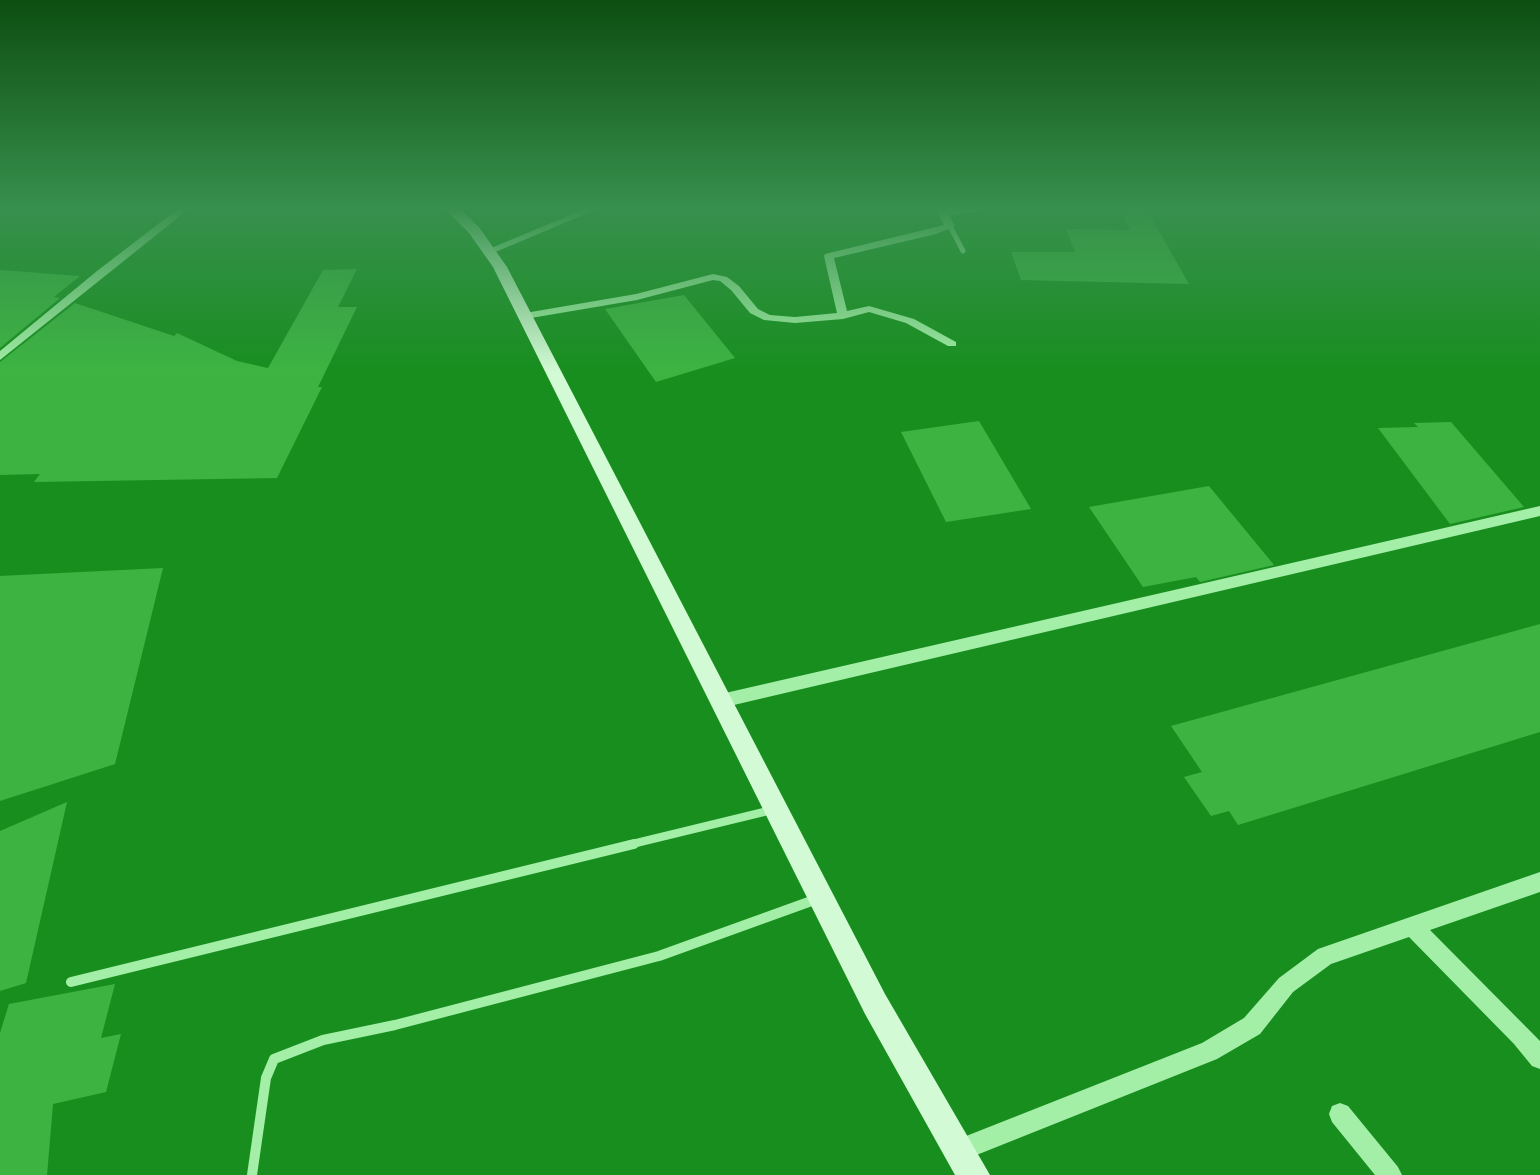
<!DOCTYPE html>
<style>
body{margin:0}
canvas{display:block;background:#188e1f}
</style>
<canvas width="1540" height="1175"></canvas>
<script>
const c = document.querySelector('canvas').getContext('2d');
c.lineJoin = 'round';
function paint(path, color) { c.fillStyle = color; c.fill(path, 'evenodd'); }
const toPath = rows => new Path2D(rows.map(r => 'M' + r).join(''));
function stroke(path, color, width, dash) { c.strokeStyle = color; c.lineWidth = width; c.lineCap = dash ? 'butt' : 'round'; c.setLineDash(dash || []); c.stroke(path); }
paint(toPath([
 [1119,208,1146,208,1189,284,1021,280,1011,252,1075,252,1066,229,1130,230],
 [357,269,338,307,357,307,318,387,322,387,277,478,34,482,40,474,0,475,0,362,75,303,174,336,177,333,237,361,268,368,323,270],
 [0,270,80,276,54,297,60,298,0,348],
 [684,295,735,358,656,382,605,309],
 [979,421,1031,509,946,522,901,432],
 [1451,422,1524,507,1450,524,1378,428,1418,427,1414,423],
 [1209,486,1274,565,1200,582,1196,577,1143,587,1089,507],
 [163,568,115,764,0,801,0,576],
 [1540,624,1540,732,1238,825,1229,811,1211,816,1184,777,1202,772,1171,726],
 [67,802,26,983,0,991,0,831],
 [115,984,101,1038,121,1034,106,1092,53,1104,47,1175,0,1175,0,1033,9,1004]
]), '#3db442');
stroke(toPath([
 [950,226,963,251]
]), '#a4efa7', 5);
stroke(toPath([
 [628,845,772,810]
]), '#a4efa7', 8);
stroke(toPath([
 [71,982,634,844],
 [252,1175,266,1078,274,1059,323,1040,395,1025,659,956,817,899]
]), '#a4efa7', 10);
paint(toPath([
 [179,208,190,208,0,360,0,351,97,271,179,208],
 [587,208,600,208,493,253,484,251,587,208],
 [935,208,987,208,982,211,949,215,955,226,936,234,834,258,847,311,869,306,914,319,956,342,956,346,948,346,906,323,869,312,843,319,795,323,764,320,750,313,731,290,720,281,713,280,637,300,525,319,519,316,525,313,636,294,713,274,727,277,739,286,758,309,770,315,795,317,837,313,824,256,825,254,944,225,935,208],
 [1540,506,1540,516,721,708,715,706,713,701,715,696,721,694,1540,506],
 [1540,872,1540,892,1430,930,1540,1041,1540,1069,1532,1066,1514,1044,1409,937,1331,964,1293,992,1260,1034,1217,1059,959,1162,951,1158,947,1150,951,1142,1202,1043,1244,1018,1279,978,1318,949,1540,872],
 [1340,1103,1348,1106,1398,1167,1402,1175,1375,1175,1332,1122,1329,1114,1332,1106,1340,1103]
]), '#a4efa7');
paint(toPath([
 [444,208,459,208,479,227,507,267,885,994,990,1175,955,1175,865,1014,493,267,469,233,444,208]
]), '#d2fad4');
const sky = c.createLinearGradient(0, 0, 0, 372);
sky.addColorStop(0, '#0d4e11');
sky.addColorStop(0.56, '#37904d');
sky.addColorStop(1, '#37904d00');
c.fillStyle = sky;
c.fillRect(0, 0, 1540, 372);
</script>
